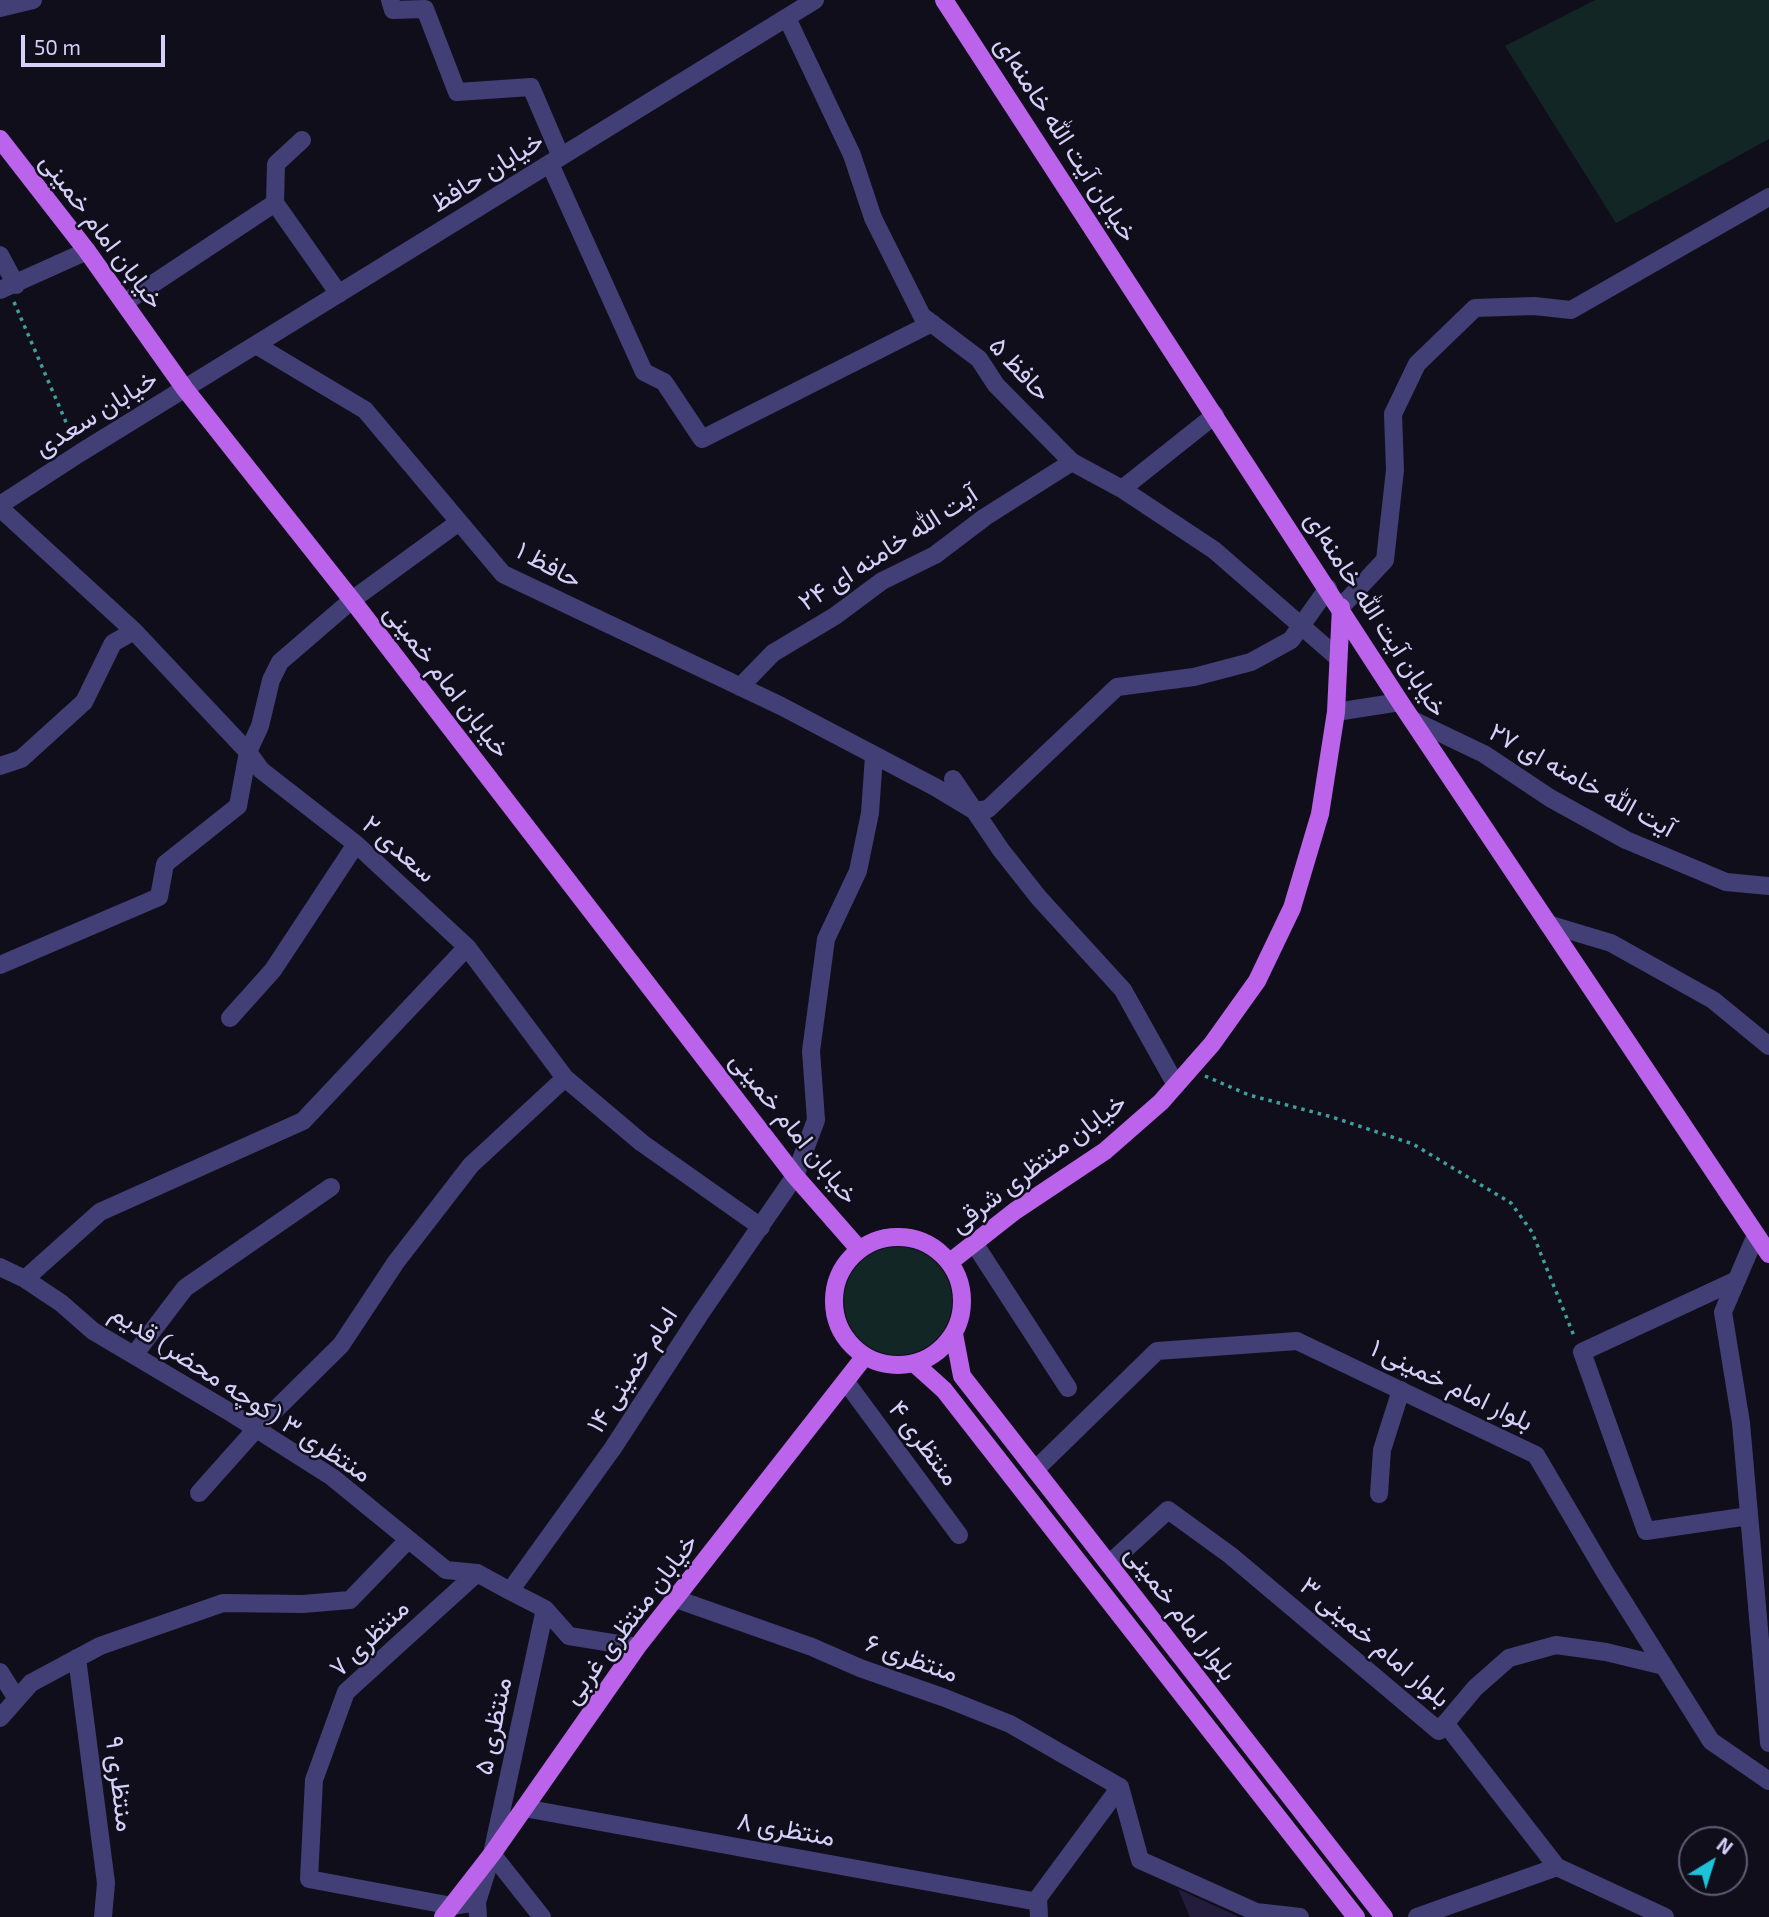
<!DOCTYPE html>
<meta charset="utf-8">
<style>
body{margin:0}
#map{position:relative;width:1769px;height:1917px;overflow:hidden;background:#110e1c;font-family:"Exo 2",sans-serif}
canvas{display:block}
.north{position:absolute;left:1678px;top:1826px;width:70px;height:70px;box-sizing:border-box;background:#110e1c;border:2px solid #5f5c74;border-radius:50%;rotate:38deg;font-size:19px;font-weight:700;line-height:28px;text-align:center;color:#d5d0f9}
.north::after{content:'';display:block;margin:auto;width:24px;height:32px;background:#1cc3d9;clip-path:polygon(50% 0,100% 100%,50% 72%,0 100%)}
.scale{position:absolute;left:21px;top:35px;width:144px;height:32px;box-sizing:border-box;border:4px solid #d5d0f9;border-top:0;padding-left:9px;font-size:21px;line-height:24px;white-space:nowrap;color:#d5d0f9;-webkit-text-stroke:5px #110e1c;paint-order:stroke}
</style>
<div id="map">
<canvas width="1769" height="1917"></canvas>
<div class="north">N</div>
<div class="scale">50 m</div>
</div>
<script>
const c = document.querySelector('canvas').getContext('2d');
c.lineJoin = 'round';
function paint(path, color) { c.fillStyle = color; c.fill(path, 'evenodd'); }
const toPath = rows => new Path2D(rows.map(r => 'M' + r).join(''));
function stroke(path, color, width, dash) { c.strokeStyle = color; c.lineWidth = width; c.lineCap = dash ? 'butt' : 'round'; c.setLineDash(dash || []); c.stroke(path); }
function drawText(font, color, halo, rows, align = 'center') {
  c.font = font + ' "Exo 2",Vazirmatn,sans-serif'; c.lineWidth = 5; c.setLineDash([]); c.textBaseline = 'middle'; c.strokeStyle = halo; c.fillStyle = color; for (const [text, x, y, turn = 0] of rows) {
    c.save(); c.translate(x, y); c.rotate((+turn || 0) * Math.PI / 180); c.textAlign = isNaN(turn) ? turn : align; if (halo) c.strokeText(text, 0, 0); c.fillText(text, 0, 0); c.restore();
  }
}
paint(toPath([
 [1595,0,1769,0,1769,139,1616,223,1505,46],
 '844 1301a54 54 0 1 1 108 0a54 54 0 1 1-108 0Z'
]), '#122625');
paint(toPath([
 [1178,1889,1239,1917,1190,1917]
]), '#231d3b');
stroke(toPath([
 [14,302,72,436],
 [1205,1076,1249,1095,1332,1117,1413,1144,1511,1203,1532,1232,1574,1336]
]), '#3ca19c', 3.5, [3.5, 5]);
stroke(toPath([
 [390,0,393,10,425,9,457,92,531,87,561,157],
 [0,8,33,0],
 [787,18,852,155,873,218,922,316,979,359,996,385,1072,462,1122,489,1214,550,1337,657],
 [550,164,644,372,664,382,702,439,932,323],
 [275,203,339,294],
 [0,255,16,285],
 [0,290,87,251],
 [124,303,275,203,276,164,302,140],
 [256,345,365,410,503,574,781,706,935,787,975,811,988,809,1117,687,1194,677,1251,662,1291,640,1328,588],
 [1122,489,1215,415],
 [0,505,80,453,815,0],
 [0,508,134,631,248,752,261,770,356,844,467,947,565,1078,642,1143,761,1227],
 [1341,607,1385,560,1395,470,1393,414,1417,364,1475,308,1534,306,1571,310,1769,197],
 [740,687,773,653,835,616,882,581,935,555,985,517,1072,462],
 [1336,712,1400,702],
 [1413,720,1484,754,1550,798,1626,840,1726,882,1769,886],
 [0,766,21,759,84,702,113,643,134,631],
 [953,779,1001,850,1039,898,1123,990,1176,1085],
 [1548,924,1611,943,1713,1000,1769,1046],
 [0,965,159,897,165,864,238,806,248,752,260,726,271,680,280,662,352,600,459,522],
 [230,1018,273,970,356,844],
 [1756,1235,1723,1312,1741,1423,1769,1743],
 [974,1243,1068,1388],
 [0,1267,25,1279,61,1303,93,1331,228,1411,332,1477,446,1570,477,1573,510,1591,545,1609,569,1636,637,1647],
 [25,1279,100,1212,303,1121,467,947],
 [1737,1280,1582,1352,1646,1531,1749,1516],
 [134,1355,185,1288,331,1187],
 [846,1382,959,1535],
 [1035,1470,1157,1351,1297,1341,1536,1455,1606,1574,1711,1741,1769,1781],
 [199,1493,256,1429,341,1345,396,1262,471,1165,565,1078],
 [1379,1494,1382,1450,1401,1390],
 [1109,1564,1168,1510,1230,1555,1439,1731,1475,1688,1509,1658,1556,1645,1606,1652,1664,1666],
 [510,1591,613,1448,700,1314,795,1176,816,1120,811,1051,826,939,858,871,870,813,874,756],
 [676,1599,812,1647,860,1668,945,1698,1010,1724,1120,1787],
 [77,1658,106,1883,103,1917],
 [0,1672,17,1699],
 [0,1718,31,1683,100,1646,223,1603,303,1604,350,1600,408,1540],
 [1445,1723,1557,1867],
 [1120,1787,1140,1860,1256,1912,1300,1917],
 [524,1808,1038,1902],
 [492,1854,542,1917],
 [477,1902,452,1906,309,1879,314,1780,346,1692,477,1573],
 [478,1917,477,1902,492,1854,545,1609],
 [1039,1917,1038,1898,1120,1787],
 [1417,1917,1557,1867,1665,1917]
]), '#423f76', 18);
stroke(toPath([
 [944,0,1400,702,1769,1254],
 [0,139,87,251,185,389,352,600,795,1176,859,1249],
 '834 1301a64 64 0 1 1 128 0a64 64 0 1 1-128 0Z',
 [950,1262,1015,1211,1105,1151,1161,1102,1212,1044,1257,981,1292,908,1320,814,1336,712,1341,607],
 [954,1334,962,1376,1384,1917],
 [914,1363,944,1390,1356,1917],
 [443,1917,492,1854,637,1647,865,1356]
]), '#bb64eb', 18);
drawText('26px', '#d5d0f9', '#110e1c', [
 ["خیابان آیت الله خامنه‌ای",1066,139,57],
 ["خیابان حافظ",487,172,-32],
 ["خیابان امام خمینی",102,231,53],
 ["حافظ ۵",1020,369,47],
 ["خیابان سعدی",96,413,-32],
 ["آیت الله خامنه ای ۲۴",888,548,-33],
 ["حافظ ۱",549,565,28],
 ["خیابان آیت الله خامنه‌ای",1376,614,57],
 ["خیابان امام خمینی",447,681,52],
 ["آیت الله خامنه ای ۲۷",1582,780,29],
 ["سعدی ۲",399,849,41],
 ["خیابان امام خمینی",794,1128,51],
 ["خیابان منتظری شرقی",1038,1163,-37],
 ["امام خمینی ۱۴",632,1370,-57],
 ["بلوار امام خمینی ۱",1452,1385,26],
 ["منتظری ۳ (کوچه محضر) قدیم",241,1393,33],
 ["منتظری ۴",924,1443,53],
 ["بلوار امام خمینی",1181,1613,52],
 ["خیابان منتظری غربی",630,1619,-53],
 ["منتظری ۷",369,1638,-44],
 ["بلوار امام خمینی ۳",1375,1642,40],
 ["منتظری ۶",912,1658,20],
 ["منتظری ۵",493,1726,-78],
 ["منتظری ۹",120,1784,83],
 ["منتظری ۸",786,1829,10]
]);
</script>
